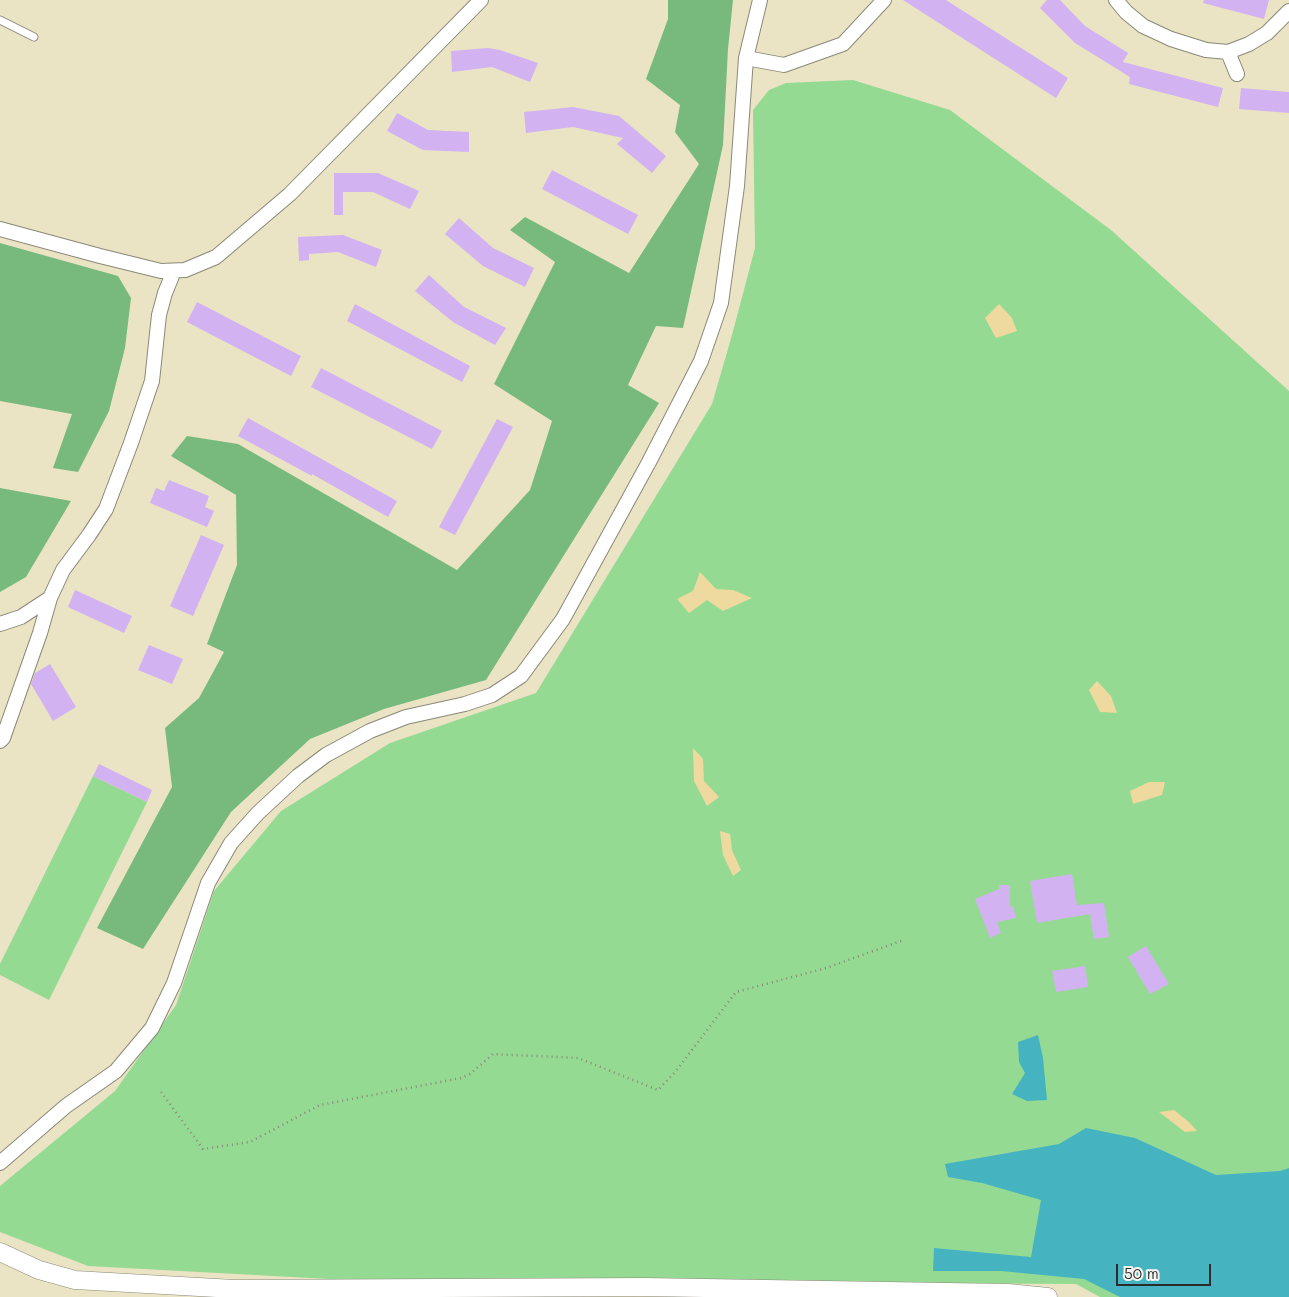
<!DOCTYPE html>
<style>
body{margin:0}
#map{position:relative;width:1289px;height:1297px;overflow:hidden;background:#eae4c4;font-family:Mali,sans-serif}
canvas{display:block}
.scale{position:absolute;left:1116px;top:1264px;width:95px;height:22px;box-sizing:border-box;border:2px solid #2b2b2b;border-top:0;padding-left:6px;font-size:15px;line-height:18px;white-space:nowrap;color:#2b2b2b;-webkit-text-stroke:4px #f6f6f2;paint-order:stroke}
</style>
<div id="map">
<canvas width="1289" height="1297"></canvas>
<div class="scale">50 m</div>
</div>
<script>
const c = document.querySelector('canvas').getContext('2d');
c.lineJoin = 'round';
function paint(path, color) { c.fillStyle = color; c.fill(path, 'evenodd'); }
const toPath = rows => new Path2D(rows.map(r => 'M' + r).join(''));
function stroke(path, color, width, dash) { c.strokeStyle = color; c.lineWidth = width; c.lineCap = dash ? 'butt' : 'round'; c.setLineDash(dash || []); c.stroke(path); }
paint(toPath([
 [853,80,950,110,1111,230,1289,391,1289,1297,1100,1297,1076,1284,347,1280,88,1266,0,1232,0,1186,115,1091,176,1005,214,891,281,811,390,743,536,693,712,404,732,335,755,248,753,110,769,90,786,83],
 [93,776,147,802,49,1000,0,975,0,964]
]), '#95da93');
paint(toPath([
 [668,0,733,0,728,49,723,145,683,328,656,326,628,385,659,403,486,680,384,709,310,739,231,812,143,949,97,928,172,787,165,728,199,698,224,652,207,644,237,565,236,495,171,456,187,436,238,444,457,570,530,490,552,421,494,384,555,262,510,230,525,217,629,273,699,164,675,132,680,105,646,79,668,19],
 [0,243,118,276,131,298,125,348,109,411,78,472,53,468,72,414,0,401],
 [0,488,71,501,26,577,0,592]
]), '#78ba7d');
paint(toPath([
 [999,304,1012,318,1017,331,996,338,985,318],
 [700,572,716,589,733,590,752,598,723,611,707,600,689,613,677,599,693,591],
 [1097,681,1111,696,1117,713,1100,712,1089,690],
 [693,748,703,759,704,781,719,797,707,806,694,781],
 [1149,782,1165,782,1162,795,1133,804,1130,791],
 [720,831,730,834,732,850,741,870,733,876,723,855],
 [1174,1110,1189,1122,1197,1131,1185,1132,1159,1112]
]), '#eeda9e');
paint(toPath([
 [1038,1035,1043,1058,1047,1100,1027,1101,1012,1094,1025,1073,1019,1062,1018,1042],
 [1086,1128,1135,1138,1216,1175,1280,1171,1289,1168,1289,1297,1120,1297,1084,1279,1001,1271,933,1271,934,1248,1031,1257,1041,1200,982,1183,948,1177,945,1164,1059,1144]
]), '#46b4c0');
paint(toPath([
 [903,0,946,0,1068,78,1056,98],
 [1047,0,1060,0,1085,26,1128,53,1123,62,1223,88,1218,107,1129,84,1130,77,1075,43,1040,8],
 [1204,0,1269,0,1264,19,1203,3],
 [488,48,500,50,538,63,530,82,492,67,452,72,451,51],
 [1241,88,1289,92,1289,113,1239,109],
 [573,107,619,116,666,156,652,173,617,144,623,138,573,127,526,133,524,112],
 [397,113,428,130,469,132,469,152,423,150,387,131],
 [552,170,638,215,628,234,542,189],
 [334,173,378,173,419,191,410,209,373,192,343,192,343,215,334,215],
 [459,218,493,248,534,268,525,287,483,266,445,234],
 [343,235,382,250,376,267,338,252,309,254,309,260,299,261,298,237],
 [429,275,464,307,506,328,495,345,453,322,415,291],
 [197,302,301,356,291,376,187,322],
 [355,304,470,366,462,382,347,321],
 [321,368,442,431,432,449,311,387],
 [248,418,397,501,388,517,312,474,312,476,238,436],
 [497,419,513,427,455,535,439,527],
 [169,480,209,496,205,507,214,511,207,527,150,503,156,488,164,491],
 [201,535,224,545,193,616,170,606],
 [75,590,132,616,124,633,68,607],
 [149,645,183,659,172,684,138,670],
 [50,664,76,707,53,721,31,684,35,673],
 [99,764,152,790,147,802,93,776],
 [1072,874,1077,905,1104,903,1109,937,1094,939,1090,914,1037,923,1030,881],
 [999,885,1010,885,1010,907,1013,906,1016,918,997,922,1001,933,990,938,975,899,999,889],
 [1146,946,1169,984,1150,994,1128,957],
 [1085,966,1088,987,1056,992,1052,971]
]), '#d2b2f1');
const service = toPath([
 [0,20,34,37]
]);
const minor = toPath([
 [1116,0,1126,12,1143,26,1171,39,1206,50,1228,52,1249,44,1267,33,1289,11],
 [1228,52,1237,74],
 [746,58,760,0],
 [0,229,100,256,161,271,185,270,216,257,290,194,481,0],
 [0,624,21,617,50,598,63,570,89,535,106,509,131,443,152,381,159,315,165,293,174,271],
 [0,741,3,738,40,633,50,598],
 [0,1163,66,1106,116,1071,152,1028,174,983,208,883,231,843,258,813,298,776,326,755,370,731,406,717,465,704,492,695,521,676,563,619,649,462,701,361,721,303,737,186,746,58,784,65,843,44,884,0]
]);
const tertiary = toPath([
 [0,1252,39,1270,75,1280,234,1289,644,1287,1008,1293,1048,1297]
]);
stroke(service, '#8a8878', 9);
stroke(minor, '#8a8878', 16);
stroke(tertiary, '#8a8878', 19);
stroke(toPath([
 [161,1092,203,1149,250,1142,320,1105,461,1078,470,1074,493,1054,578,1058,658,1090,676,1071,736,992,826,968,904,940]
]), '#8a8878', 2.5, [1, 4]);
stroke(service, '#fff', 7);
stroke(minor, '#fff', 14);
stroke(tertiary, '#fff', 18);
</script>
